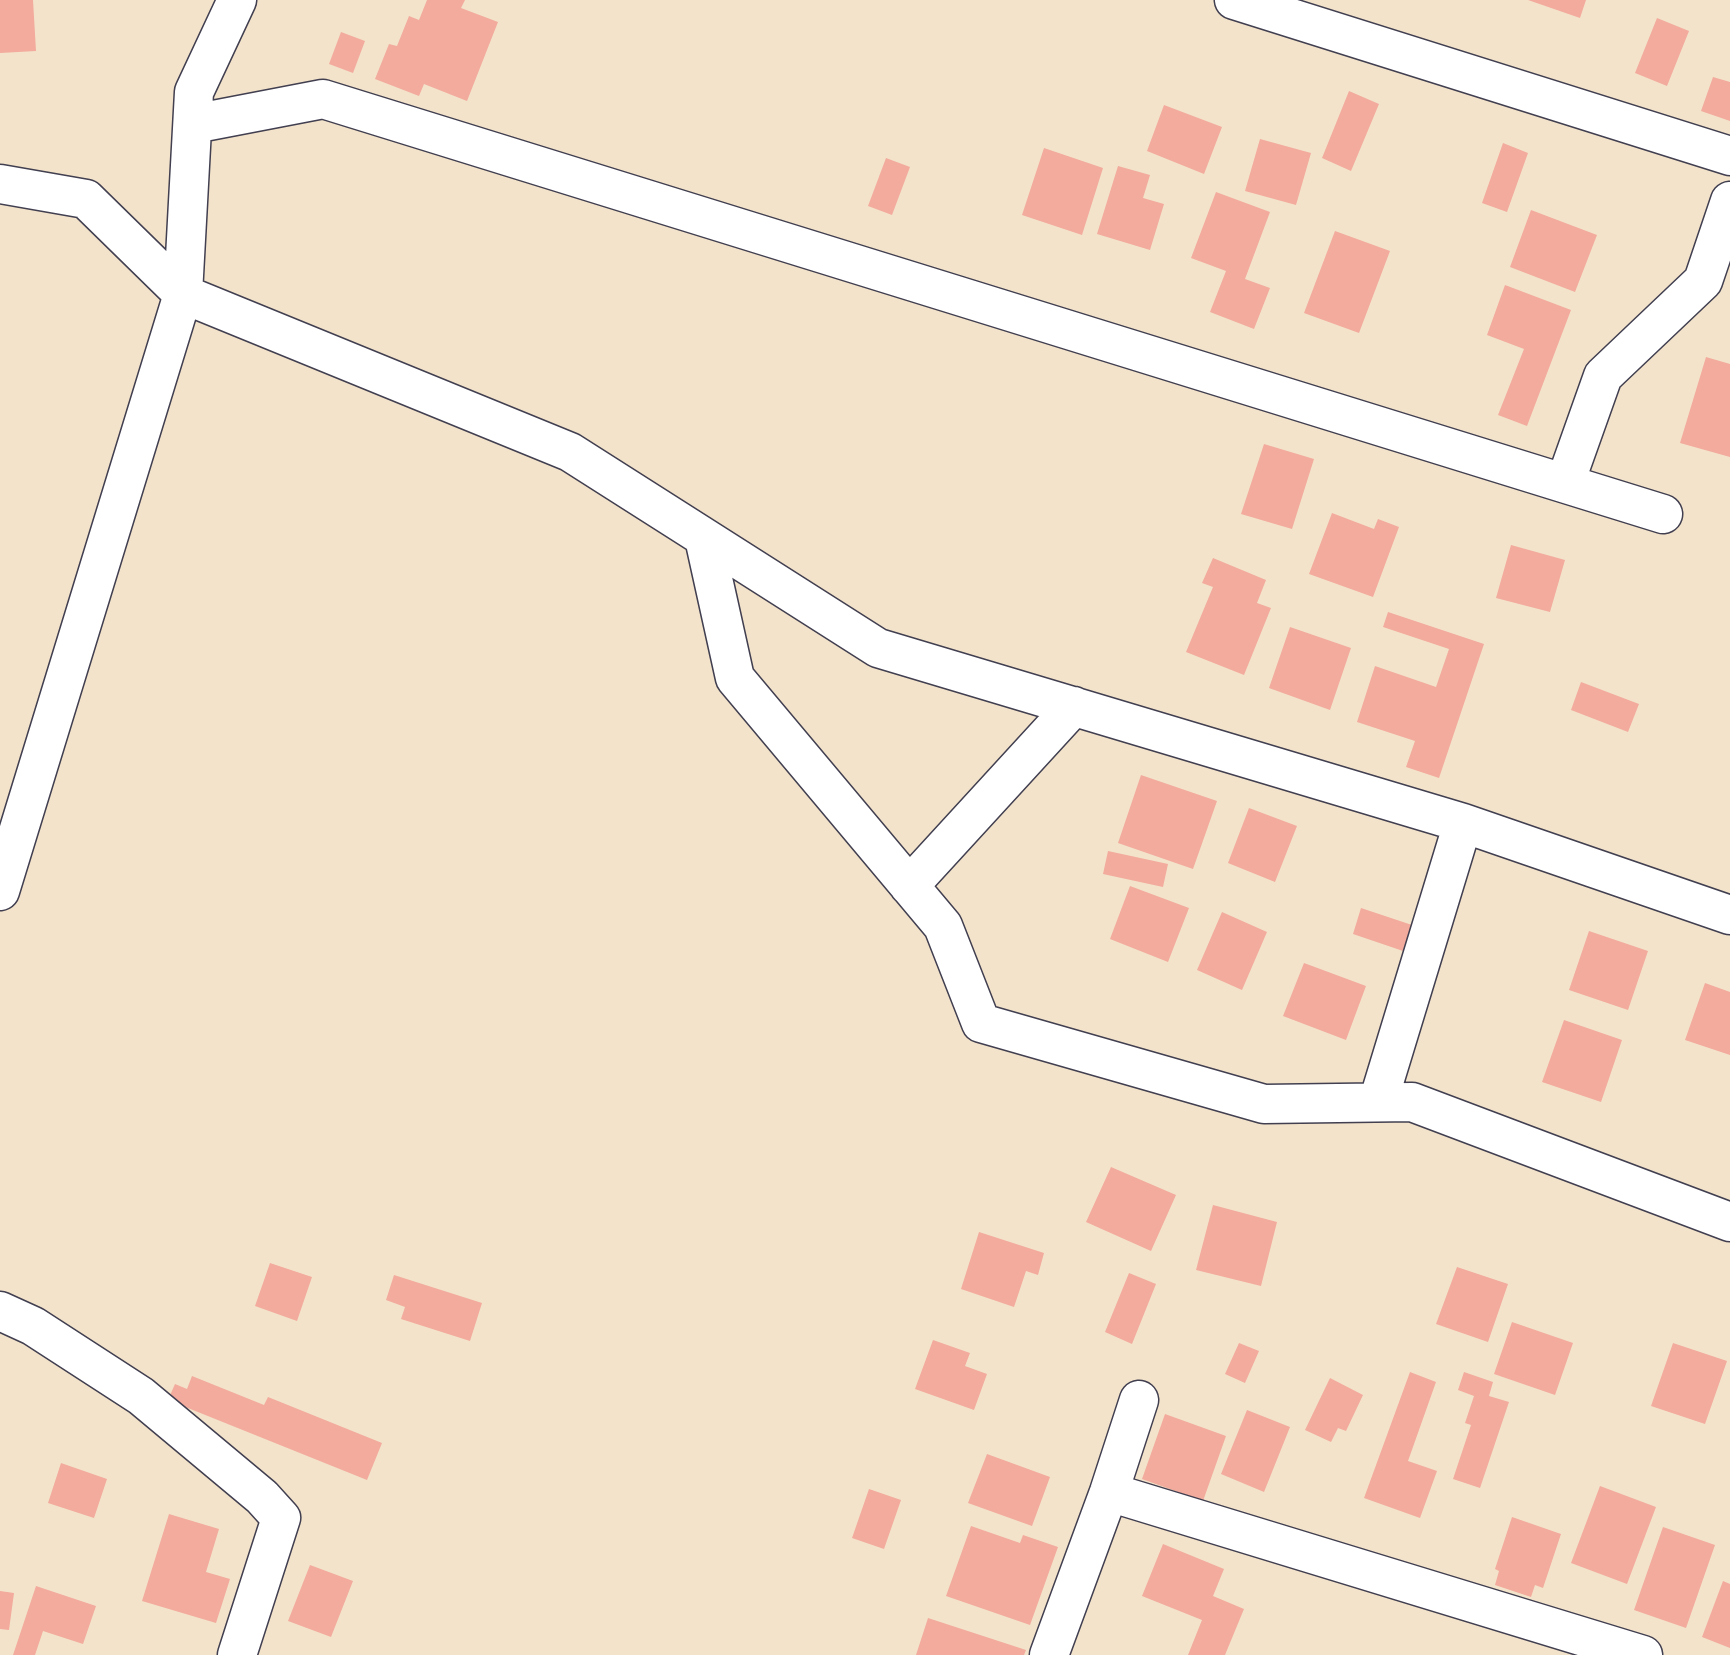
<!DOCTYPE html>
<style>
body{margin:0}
canvas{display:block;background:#f2e3ca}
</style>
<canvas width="1730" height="1655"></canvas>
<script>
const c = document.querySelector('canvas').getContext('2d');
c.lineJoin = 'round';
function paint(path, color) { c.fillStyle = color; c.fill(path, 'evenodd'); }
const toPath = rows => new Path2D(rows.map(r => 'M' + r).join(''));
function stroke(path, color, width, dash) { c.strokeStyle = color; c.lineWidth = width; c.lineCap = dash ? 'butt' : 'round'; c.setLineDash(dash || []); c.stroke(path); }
paint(toPath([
 [0,0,33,0,36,51,0,53],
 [427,0,465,0,461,8,498,22,467,101,424,84,419,96,375,79,389,44,397,46,409,16,419,20],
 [1528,0,1586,0,1580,18],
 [1657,18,1689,31,1667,86,1635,73],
 [341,32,365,41,353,73,329,64],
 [1713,77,1730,82,1730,121,1701,111],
 [1349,91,1379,104,1351,171,1322,158],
 [1164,105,1222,127,1204,174,1147,151],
 [1260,139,1311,153,1296,205,1245,191],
 [1503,143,1528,153,1507,212,1482,203],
 [1044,148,1103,168,1082,235,1022,215],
 [886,158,910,167,892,215,868,206],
 [1118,166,1150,175,1143,198,1164,204,1150,250,1097,234],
 [1216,192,1270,212,1245,279,1270,288,1254,329,1210,312,1226,271,1191,258],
 [1531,210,1597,235,1575,292,1510,267],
 [1335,231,1390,251,1359,333,1304,313],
 [1505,285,1571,310,1527,426,1498,415,1524,349,1487,335],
 [1706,357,1730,364,1730,457,1680,443],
 [1264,444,1314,459,1292,529,1241,514],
 [1332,513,1374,529,1378,519,1399,527,1373,597,1309,574],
 [1511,545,1565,560,1550,612,1496,598],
 [1213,558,1266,580,1257,603,1271,608,1244,675,1186,652,1213,587,1202,583],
 [1388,612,1484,644,1439,778,1406,767,1415,741,1357,722,1375,666,1436,687,1449,649,1383,627],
 [1290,627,1351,648,1330,710,1269,688],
 [1581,682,1639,704,1628,732,1571,710],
 [1141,775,1217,801,1193,869,1118,843],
 [1249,808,1297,826,1275,882,1228,863],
 [1108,851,1168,864,1163,887,1103,874],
 [1130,886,1189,908,1168,962,1110,939],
 [1361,908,1415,926,1406,952,1353,934],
 [1222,912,1267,932,1242,990,1197,970],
 [1589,931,1648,951,1628,1010,1569,990],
 [1304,963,1366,986,1346,1040,1283,1016],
 [1705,983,1730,992,1730,1055,1685,1040],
 [1564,1020,1622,1040,1601,1102,1542,1082],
 [1111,1167,1176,1195,1151,1251,1086,1222],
 [1213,1205,1277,1222,1261,1286,1196,1270],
 [979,1232,1044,1253,1038,1275,1026,1271,1014,1307,961,1289],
 [270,1263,312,1277,297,1321,255,1306],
 [1457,1267,1508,1284,1488,1342,1436,1324],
 [1129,1273,1156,1284,1132,1344,1105,1332],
 [394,1275,482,1303,470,1341,401,1319,405,1307,386,1300],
 [1512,1322,1573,1343,1555,1395,1494,1374],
 [933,1340,970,1353,965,1366,987,1374,974,1410,915,1389],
 [1239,1343,1259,1351,1245,1383,1225,1374],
 [1673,1343,1727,1361,1705,1424,1651,1406],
 [1410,1372,1436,1382,1408,1461,1437,1471,1420,1518,1364,1498],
 [1464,1372,1493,1382,1489,1396,1509,1402,1480,1488,1453,1479,1471,1425,1465,1423,1474,1396,1458,1390],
 [192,1376,264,1405,268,1397,382,1443,367,1480,168,1400,175,1384,187,1389],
 [1330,1378,1363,1395,1346,1431,1338,1428,1331,1442,1305,1430],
 [1247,1410,1290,1427,1264,1492,1221,1474],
 [1165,1414,1226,1436,1203,1501,1142,1479],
 [987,1454,1050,1477,1032,1526,968,1503],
 [61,1463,107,1479,94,1518,48,1503],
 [1600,1486,1656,1507,1627,1584,1571,1563],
 [869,1489,901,1500,884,1549,852,1538],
 [169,1514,219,1529,206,1572,230,1579,216,1623,142,1601],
 [1512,1517,1561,1534,1543,1588,1535,1585,1531,1597,1495,1585,1499,1571,1495,1569],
 [971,1526,1020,1543,1023,1535,1058,1547,1030,1625,946,1596],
 [1663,1527,1715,1545,1686,1628,1634,1610],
 [1163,1544,1224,1569,1213,1596,1244,1609,1225,1655,1188,1655,1202,1620,1142,1596],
 [310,1565,353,1581,331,1637,288,1621],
 [1723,1581,1730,1584,1730,1648,1702,1637],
 [36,1586,96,1606,83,1644,43,1631,35,1655,13,1655],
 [0,1591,14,1593,9,1630,0,1629],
 [928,1618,1026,1650,1024,1655,916,1655]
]), '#f3ab9d');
const minor = toPath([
 [1234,0,1730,156],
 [193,124,323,99,1663,514],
 [0,184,86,199,183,294,570,452,878,648,1463,823,1730,915],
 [1565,483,1603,376,1703,281,1730,201],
 [704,538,735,678,943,926,981,1023,1264,1104,1412,1102,1730,1222],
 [909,886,1074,706],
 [0,891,183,294,194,92,237,0],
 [1378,1102,1463,823],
 [0,1311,33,1326,141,1396,262,1497,281,1518,237,1655],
 [1109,1492,1643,1655],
 [1049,1655,1109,1492,1139,1400]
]);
stroke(minor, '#413f50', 41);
stroke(minor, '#fff', 38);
</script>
